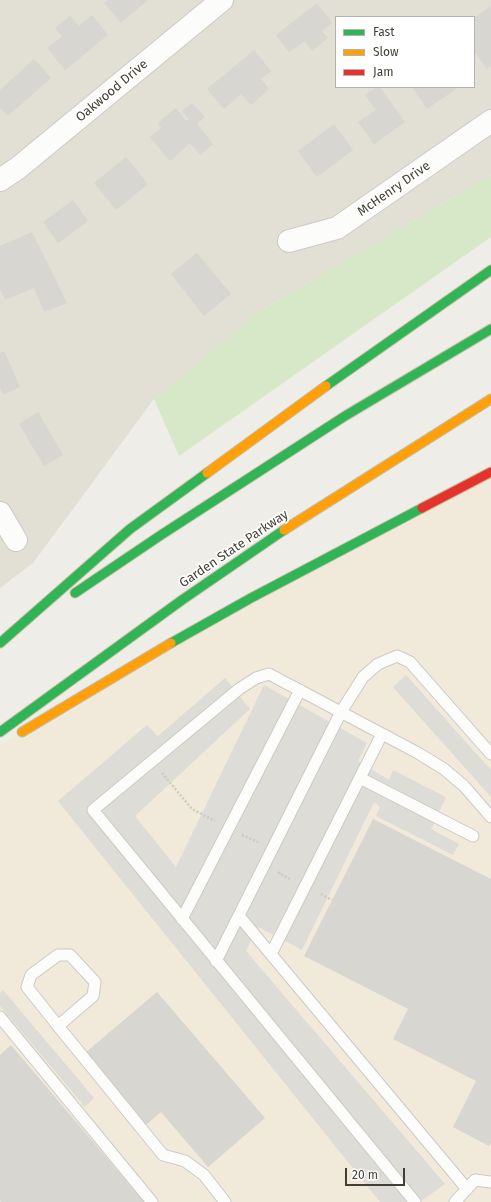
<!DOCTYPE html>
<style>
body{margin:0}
#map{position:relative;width:491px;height:1202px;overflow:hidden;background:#eeede7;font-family:"Fira Sans",sans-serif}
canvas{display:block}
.legend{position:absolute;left:335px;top:16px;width:140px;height:72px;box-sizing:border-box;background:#fff;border:1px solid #b4b2ae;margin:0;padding:5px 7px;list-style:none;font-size:12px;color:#433f34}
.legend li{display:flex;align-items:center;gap:8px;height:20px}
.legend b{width:20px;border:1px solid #b4b2ae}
.scale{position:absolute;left:345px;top:1168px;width:60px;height:18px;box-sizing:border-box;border:2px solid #433f34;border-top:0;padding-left:5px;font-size:12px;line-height:14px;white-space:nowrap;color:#433f34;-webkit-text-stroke:3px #fff;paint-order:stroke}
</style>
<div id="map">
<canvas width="491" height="1202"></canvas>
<ul class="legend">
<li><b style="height:5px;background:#30b455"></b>Fast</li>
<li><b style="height:5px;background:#ff9f0a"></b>Slow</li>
<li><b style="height:5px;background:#e5322d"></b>Jam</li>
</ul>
<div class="scale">20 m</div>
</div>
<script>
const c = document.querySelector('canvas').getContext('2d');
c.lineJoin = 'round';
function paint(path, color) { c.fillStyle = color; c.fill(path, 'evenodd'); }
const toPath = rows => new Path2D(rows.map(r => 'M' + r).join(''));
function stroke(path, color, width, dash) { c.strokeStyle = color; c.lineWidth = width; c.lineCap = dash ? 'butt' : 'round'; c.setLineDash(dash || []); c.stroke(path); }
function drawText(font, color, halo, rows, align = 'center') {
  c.font = font + ' "Fira Sans",sans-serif'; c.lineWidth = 3.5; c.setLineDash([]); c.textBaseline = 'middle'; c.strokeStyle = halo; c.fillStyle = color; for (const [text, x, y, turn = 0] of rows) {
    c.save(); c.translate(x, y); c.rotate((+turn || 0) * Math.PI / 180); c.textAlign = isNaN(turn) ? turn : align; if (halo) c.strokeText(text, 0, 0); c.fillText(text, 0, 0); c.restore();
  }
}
paint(toPath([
 [0,0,491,0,491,175,258,312,154,399,33,563,0,588],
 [336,17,474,17,474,87,336,87]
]), '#e2dfd4');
paint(toPath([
 [491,472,491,1202,0,1202,0,745,102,683]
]), '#f1eada');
paint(toPath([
 [491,175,491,237,179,456,154,399,258,312]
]), '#d7e8c8');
paint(toPath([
 [406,675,491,770,491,797,393,687],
 [225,678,250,709,135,816,176,867,264,685,367,743,358,761,389,780,393,770,446,797,431,829,459,844,453,855,376,816,380,807,374,802,302,950,258,927,246,951,445,1184,420,1202,380,1202,58,801,147,725,158,736],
 [3,990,94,1098,85,1107,0,1006,0,993]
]), '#dddcd7');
paint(toPath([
 [108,0,148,0,121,23,104,3],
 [317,3,332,23,322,31,328,38,312,51,305,41,289,52,276,35],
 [491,6,491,66,487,69,474,51,474,40,475,39,474,37,474,29,476,28,474,25,474,18],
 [92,15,108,35,65,70,47,48,62,37,55,28,70,16,79,26],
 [254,50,271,71,261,79,269,89,251,105,241,94,224,109,207,89],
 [34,59,51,78,8,116,0,108,0,90],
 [377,87,380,87,405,122,374,144,358,122,376,110,365,95],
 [412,87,459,87,427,109],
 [192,103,205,117,197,124,213,144,200,155,190,143,170,161,150,137,161,128,158,123,176,108,186,121,189,119,182,111],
 [334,124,353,150,317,177,298,151],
 [126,157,148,184,116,210,94,183],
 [73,200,88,221,58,243,43,222],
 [32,232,67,303,44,312,34,288,5,300,0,288,0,246],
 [197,253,231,294,204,316,171,274],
 [4,351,20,387,3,395,0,388,0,353],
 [38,412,63,455,44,466,19,424],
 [373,819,491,879,491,1143,489,1146,453,1127,476,1081,393,1039,408,1009,304,956],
 [157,992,265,1118,208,1167,161,1112,146,1125,85,1053],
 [11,1045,144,1202,1,1202,0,1201,0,1055]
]), '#d7d6d0');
const lane = toPath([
 [360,778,473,836],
 [239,916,467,1189],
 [182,919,300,690],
 [271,954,382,734],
 [216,961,341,712,363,677,378,664,397,656,410,662,491,754],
 [0,1017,152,1202],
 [58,1026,93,996,95,982,70,955,58,955,31,975,27,987,58,1026,163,1155,185,1161,204,1175,225,1202],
 [415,1202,93,810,239,689,256,678,269,674,418,753,444,769,464,786,491,817],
 [455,1202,475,1180,491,1182]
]);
const street = toPath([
 [0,180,18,168,222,0],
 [289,241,337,228,491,121],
 [0,513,16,540]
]);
const fast = toPath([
 [326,386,491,270],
 [75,593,161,535,345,416,491,329],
 [0,643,130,529,207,473],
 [171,643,251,598,422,508],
 [0,732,182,600,284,530]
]);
const slow = toPath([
 [207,473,326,386],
 [284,530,491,399],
 [22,732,171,643]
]);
const jam = toPath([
 [422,508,491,472]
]);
stroke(lane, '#cccac5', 13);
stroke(street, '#cccac5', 24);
stroke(fast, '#c4bda3', 11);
stroke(slow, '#c4bda3', 11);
stroke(jam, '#c4bda3', 11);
stroke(toPath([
 [162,773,192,809,215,821],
 [242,835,258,842],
 [280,872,279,873,290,879],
 [321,894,332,900]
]), '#cccbc6', 2.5, [2, 2]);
stroke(lane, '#fcfcfb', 11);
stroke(street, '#fcfcfb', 22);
stroke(fast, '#30b455', 9);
stroke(slow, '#ff9f0a', 9);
stroke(jam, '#e5322d', 9);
drawText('13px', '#433f34', '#fff', [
 ["Oakwood Drive",112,91,-40],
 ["McHenry Drive",394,189,-35],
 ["Garden State Parkway",234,549,-34]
]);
</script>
